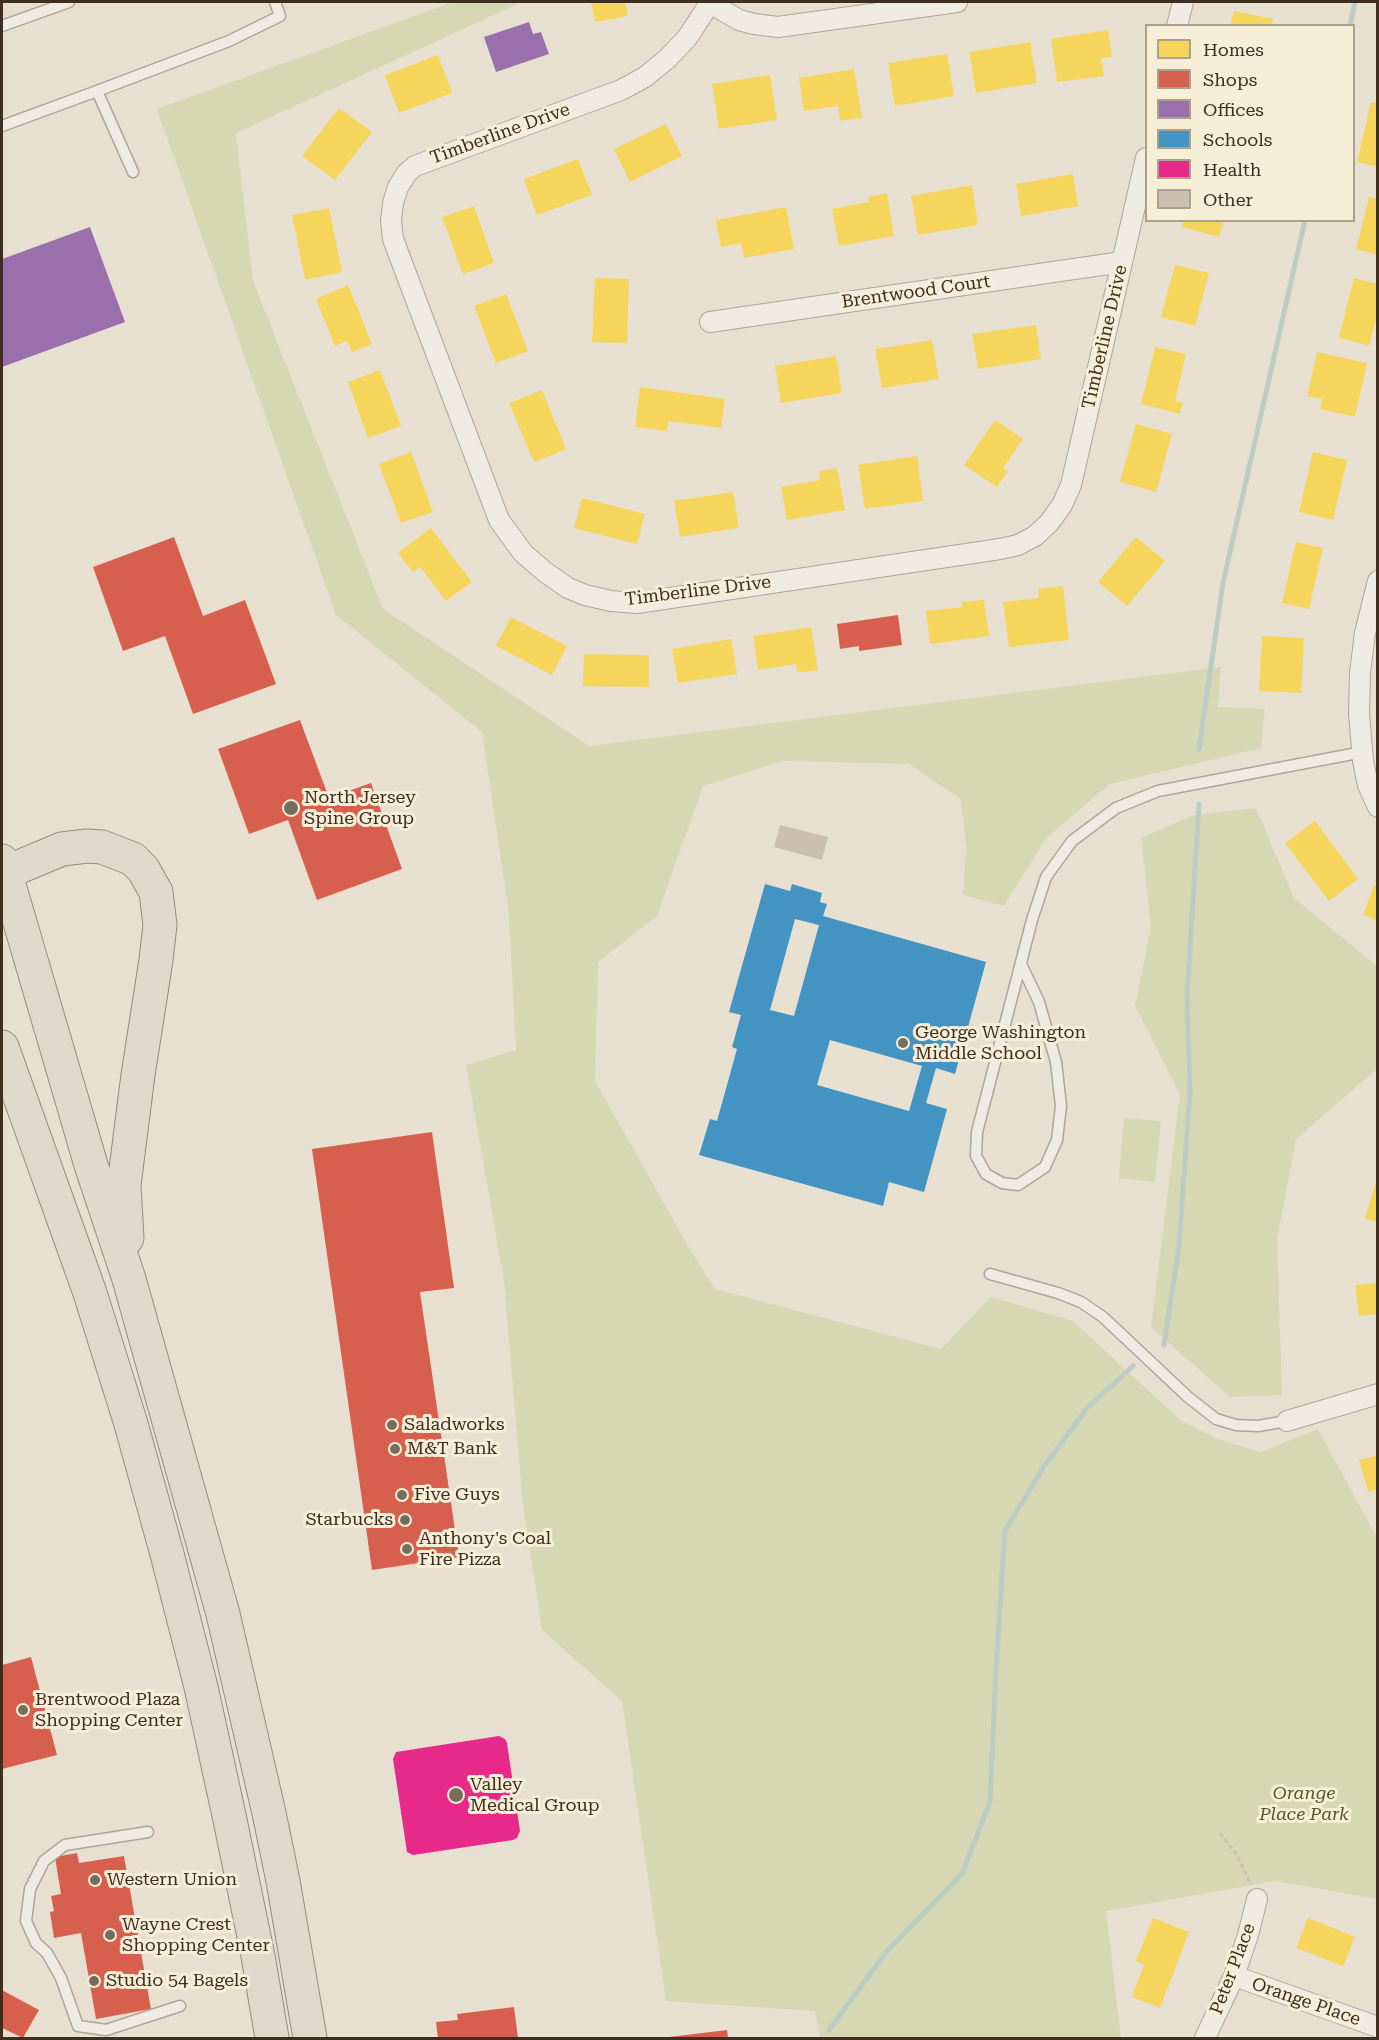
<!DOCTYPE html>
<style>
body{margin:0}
#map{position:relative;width:1379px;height:2040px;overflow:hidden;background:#e7e0d1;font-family:"Roboto Serif",serif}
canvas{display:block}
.frame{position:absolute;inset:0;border:3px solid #3d2e20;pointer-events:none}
.legend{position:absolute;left:1145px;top:24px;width:210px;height:198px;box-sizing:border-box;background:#f7eed8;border:2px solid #ada18e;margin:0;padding:8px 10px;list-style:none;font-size:18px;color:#3d2e20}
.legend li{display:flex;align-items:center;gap:12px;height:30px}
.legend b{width:30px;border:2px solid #ada18e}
</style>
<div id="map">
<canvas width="1379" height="2040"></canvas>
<div class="frame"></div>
<ul class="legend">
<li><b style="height:16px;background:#f6d55c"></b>Homes</li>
<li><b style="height:16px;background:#d6604d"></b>Shops</li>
<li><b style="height:16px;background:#9970ab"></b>Offices</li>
<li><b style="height:16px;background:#4393c3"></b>Schools</li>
<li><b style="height:16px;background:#e7298a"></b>Health</li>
<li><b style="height:16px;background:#cbbfb2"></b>Other</li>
</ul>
</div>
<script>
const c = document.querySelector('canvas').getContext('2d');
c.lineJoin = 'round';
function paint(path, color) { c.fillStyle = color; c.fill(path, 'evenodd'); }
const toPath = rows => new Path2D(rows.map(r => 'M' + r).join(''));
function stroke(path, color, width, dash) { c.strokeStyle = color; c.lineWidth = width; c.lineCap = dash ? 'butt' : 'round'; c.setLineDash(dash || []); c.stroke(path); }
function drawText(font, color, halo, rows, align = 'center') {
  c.font = font + ' "Roboto Serif",serif'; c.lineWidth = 6; c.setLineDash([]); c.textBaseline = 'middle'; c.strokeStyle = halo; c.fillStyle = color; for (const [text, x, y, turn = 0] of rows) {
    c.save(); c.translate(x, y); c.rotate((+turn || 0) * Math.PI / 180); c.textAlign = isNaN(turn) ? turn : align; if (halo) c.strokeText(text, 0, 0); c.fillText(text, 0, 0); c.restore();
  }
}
paint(toPath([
 [453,2,522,2,236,133,253,281,383,609,589,746,1221,667,1218,707,1265,709,1261,748,1110,784,1046,838,1004,906,963,895,966,846,961,799,909,764,783,761,703,786,657,916,598,962,595,1081,692,1253,715,1289,941,1349,991,1297,1073,1321,1180,1420,1220,1440,1261,1452,1318,1429,1377,1538,1377,1899,1275,1881,1106,1911,1121,2038,820,2038,815,2011,666,2001,622,1701,542,1630,523,1505,504,1281,466,1065,516,1050,509,914,482,732,336,615,157,109],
 [1256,808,1294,898,1377,966,1378,1068,1296,1139,1277,1240,1282,1395,1230,1397,1151,1327,1180,1094,1135,1006,1151,926,1141,838,1194,815],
 [1124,1118,1161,1121,1155,1182,1119,1178]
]), '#d6d7b3');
paint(toPath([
 [591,2,625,2,628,16,595,22],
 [1234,11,1273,19,1272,26,1230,26],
 [1108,30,1112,57,1101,58,1104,76,1057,82,1051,39],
 [1030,42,1037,83,976,93,969,52],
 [947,54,954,96,895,106,888,63],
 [438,55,452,93,399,113,385,75],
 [854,69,862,118,840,121,838,106,804,111,799,78],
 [770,75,777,120,719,129,712,84],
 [1371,102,1378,103,1378,167,1357,162],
 [339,108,372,132,335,180,302,156],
 [666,124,682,156,630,182,614,149],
 [578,159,592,195,537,215,524,179],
 [1073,174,1078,206,1021,216,1016,184],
 [972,185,978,225,918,235,911,196],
 [887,193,894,236,839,246,832,209,869,202,868,197],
 [1369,197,1378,199,1378,255,1356,249],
 [474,206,494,263,463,274,442,217],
 [786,207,794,249,744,258,741,243,721,247,716,220],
 [329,208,342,272,305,280,292,215],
 [1184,220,1224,220,1219,237,1182,227],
 [1175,265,1209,273,1195,326,1161,317],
 [595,278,629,279,627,343,592,342],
 [1354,278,1378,284,1378,313,1369,346,1339,337],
 [348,285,372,344,352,352,347,341,335,346,316,299],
 [506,294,528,351,496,363,474,306],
 [1036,325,1041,359,978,369,972,334],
 [932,340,939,379,882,388,875,349],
 [1155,347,1186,354,1175,401,1183,403,1180,414,1141,404],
 [1317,352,1367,363,1355,417,1320,409,1322,399,1307,396],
 [836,356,842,393,781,403,775,366],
 [380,370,401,426,368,438,348,382],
 [640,387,725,399,721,428,668,421,667,431,635,427],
 [542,390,566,449,534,462,509,403],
 [995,420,1023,439,1003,468,1008,471,997,487,964,465],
 [1136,424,1172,434,1156,492,1120,482],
 [411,452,433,512,401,523,379,464],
 [1313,452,1347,460,1333,520,1299,512],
 [917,456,923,501,865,509,858,465],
 [837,468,845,510,787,520,781,487,820,480,819,471],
 [733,492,739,528,680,537,674,501],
 [582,498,645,514,637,544,574,528],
 [431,528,472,582,446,601,420,567,413,572,398,553],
 [1136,537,1165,561,1127,606,1098,582],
 [1296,542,1323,548,1309,609,1282,603],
 [1063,586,1069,640,1009,647,1003,602,1039,598,1038,589],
 [984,600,989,636,930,644,926,611,962,607,961,602],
 [511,617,567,646,552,675,496,646],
 [811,627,818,670,798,673,796,664,758,670,753,636],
 [1262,636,1304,638,1301,693,1259,691],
 [731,639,737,674,678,683,672,649],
 [584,654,649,655,649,687,583,686],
 [1315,821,1358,879,1329,901,1285,843],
 [1374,885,1378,887,1378,921,1363,915],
 [1375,1184,1378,1185,1378,1222,1365,1219],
 [1378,1283,1378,1314,1359,1316,1355,1285],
 [1378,1455,1378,1489,1368,1492,1359,1460],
 [1153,1918,1189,1932,1160,2008,1132,1997,1144,1965,1136,1961],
 [1308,1918,1355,1937,1343,1966,1296,1948]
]), '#f6d55c');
paint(toPath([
 [174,537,203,616,245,600,276,684,193,714,165,636,123,651,93,567],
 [898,615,902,645,859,651,859,646,840,649,837,624],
 [300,720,329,798,371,783,402,869,317,900,288,820,249,834,218,749],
 [432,1132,454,1288,420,1292,459,1557,372,1570,312,1149],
 [31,1657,57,1755,2,1769,2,1665],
 [77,1853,79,1863,124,1856,151,2009,96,2019,81,1933,54,1938,50,1912,54,1911,51,1896,61,1894,55,1857],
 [2,1990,39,2010,23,2038,2,2028],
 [514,2007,518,2038,438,2038,436,2022,458,2020,457,2014],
 [727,2030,728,2038,669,2038,669,2037]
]), '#d6604d');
paint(toPath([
 [529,22,533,34,541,32,549,54,496,72,484,37],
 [90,227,125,322,2,367,2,259]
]), '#9970ab');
paint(toPath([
 [765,884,790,891,792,884,822,893,820,902,827,904,823,916,986,962,955,1074,936,1068,926,1103,947,1109,924,1192,889,1182,883,1206,699,1155,710,1119,717,1121,737,1049,732,1047,741,1015,729,1012],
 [795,919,819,925,794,1016,770,1010],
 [830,1040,922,1066,909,1111,817,1085]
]), '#4393c3');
paint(toPath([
 [499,1736,505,1739,507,1743,520,1831,517,1838,513,1840,413,1855,407,1852,393,1759,396,1752]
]), '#e7298a');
stroke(toPath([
 [1350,26,1355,2],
 [1199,749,1223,583,1305,220],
 [1164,1345,1179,1246,1190,1091,1187,997,1199,804],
 [829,2030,887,1951,962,1874,990,1802,996,1668,1005,1531,1043,1468,1087,1408,1133,1366]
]), '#bcccc2', 5);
paint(toPath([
 [780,825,828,837,822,860,774,847]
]), '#cbbfb2');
const service = toPath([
 [2,26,69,2],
 [2,126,97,91],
 [133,172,97,91,229,41,280,16,275,2],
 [1021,964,1039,1002,1056,1062,1061,1106,1057,1140,1045,1167,1018,1185,1002,1183,986,1174,976,1156,977,1132,1032,920,1046,877,1072,841,1116,808,1158,791,1363,752],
 [990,1274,1058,1293,1081,1302,1103,1317,1188,1397,1216,1419,1236,1425,1258,1426,1287,1421],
 [148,1832,65,1845,44,1861,30,1889,26,1921,36,1943,47,1953,61,1978,78,2026,106,2030,180,2006]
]);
const minor = toPath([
 [708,2,739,20,754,24,778,27,957,2],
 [710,3,687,38,667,59,645,77,621,90,415,166,407,173,398,187,393,203,391,221,393,239,499,520,523,553,545,572,568,588,585,595,611,601,637,603,1000,549,1018,545,1035,536,1049,523,1062,505,1071,485,1146,158],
 [1177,26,1183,2],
 [710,322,1122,262],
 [1378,581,1365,633,1360,673,1359,713,1363,761,1368,785,1378,807],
 [1287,1421,1378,1394],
 [1234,1976,1378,2027],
 [1205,2038,1234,1976,1248,1935,1257,1899]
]);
const trunk = toPath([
 [2,861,91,1165,129,1279,223,1614,269,1813,283,1881,310,2038],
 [2,874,62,849,87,846,102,847,133,859,143,869,156,892,160,925,156,960,138,1075,124,1185,127,1238],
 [2,1047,90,1293,131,1424,167,1554,201,1687,230,1820,258,1956,272,2038]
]);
stroke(service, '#ada599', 13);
stroke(minor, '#ada599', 22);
stroke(trunk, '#928b80', 35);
stroke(toPath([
 [1220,1833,1237,1855,1250,1883]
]), '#c8c2b9', 3, [4.5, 3]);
stroke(service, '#efebe3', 10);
stroke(minor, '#efebe3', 20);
stroke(trunk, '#e0d9cb', 33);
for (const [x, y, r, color] of [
 [291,808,8,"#786c5e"],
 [903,1043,6,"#786c5e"],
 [392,1425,6,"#786c5e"],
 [395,1449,6,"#786c5e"],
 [402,1495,6,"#786c5e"],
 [405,1520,6,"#786c5e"],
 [407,1549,6,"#786c5e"],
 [23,1710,6,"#786c5e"],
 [456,1795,8,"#786c5e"],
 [95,1880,6,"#786c5e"],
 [110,1935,6,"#786c5e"],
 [94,1981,6,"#786c5e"]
]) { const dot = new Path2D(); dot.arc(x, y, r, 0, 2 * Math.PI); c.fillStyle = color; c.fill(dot); stroke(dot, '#f7eed8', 2); }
drawText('18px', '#3d2e20', '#f7eed8', [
 ["Timberline Drive",500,134,-20],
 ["Brentwood Court",916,292,-8],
 ["Timberline Drive",1105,337,-77],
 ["Timberline Drive",698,591,-7],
 ["Peter Place",1233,1969,-69],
 ["Orange Place",1306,2002,19]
]);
drawText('18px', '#3d2e20', '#f7eed8', [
 ["North Jersey",304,798],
 ["Spine Group",304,819],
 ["George Washington",915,1033],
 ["Middle School",915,1054],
 ["Saladworks",404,1425],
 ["M&T Bank",407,1449],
 ["Five Guys",414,1495],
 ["Starbucks",393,1520,"right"],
 ["Anthony's Coal",419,1539],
 ["Fire Pizza",419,1560],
 ["Brentwood Plaza",35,1700],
 ["Shopping Center",35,1721],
 ["Valley",470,1785],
 ["Medical Group",470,1806],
 ["Western Union",107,1880],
 ["Wayne Crest",122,1925],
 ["Shopping Center",122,1946],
 ["Studio 54 Bagels",106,1981]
], 'left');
drawText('italic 18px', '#4d5a26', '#f7eed8', [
 ["Orange",1304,1794],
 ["Place Park",1304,1815]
]);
</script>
